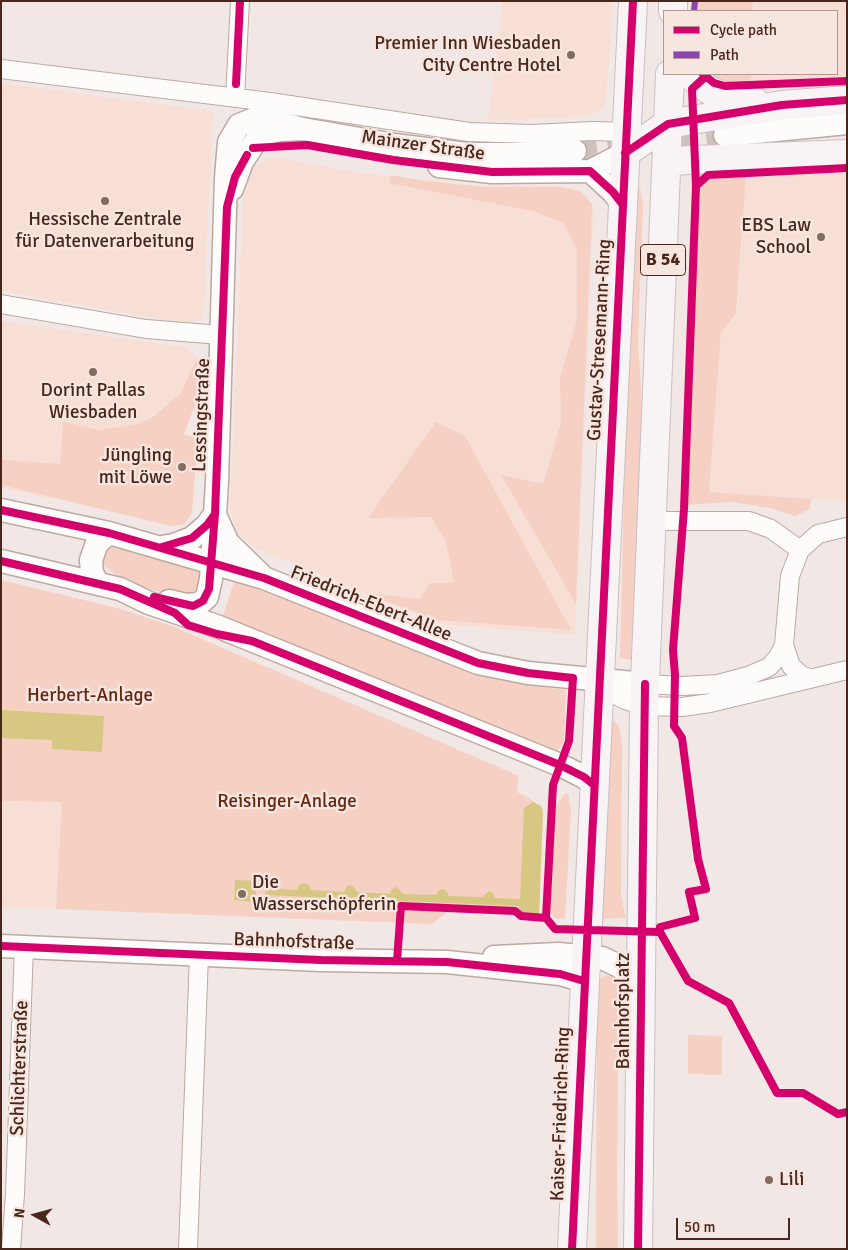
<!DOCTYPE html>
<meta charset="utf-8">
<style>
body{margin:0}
#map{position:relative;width:848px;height:1250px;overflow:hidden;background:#f1e8e5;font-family:Signika,sans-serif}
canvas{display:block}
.frame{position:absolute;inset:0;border:2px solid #49271c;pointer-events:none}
.legend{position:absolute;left:663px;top:10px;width:175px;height:65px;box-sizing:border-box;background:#f7e5df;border:1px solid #b19991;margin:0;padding:6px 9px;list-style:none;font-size:15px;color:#49271c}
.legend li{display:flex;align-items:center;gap:10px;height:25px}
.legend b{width:25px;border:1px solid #b19991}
.north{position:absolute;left:10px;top:1190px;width:50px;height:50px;-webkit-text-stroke:4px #f7e5df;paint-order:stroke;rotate:277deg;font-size:14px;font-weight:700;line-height:20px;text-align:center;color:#49271c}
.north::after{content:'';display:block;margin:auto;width:18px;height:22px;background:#49271c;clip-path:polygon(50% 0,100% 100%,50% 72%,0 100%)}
.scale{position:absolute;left:676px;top:1218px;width:114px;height:22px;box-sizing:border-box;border:2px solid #49271c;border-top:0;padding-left:6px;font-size:15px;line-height:18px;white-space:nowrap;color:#49271c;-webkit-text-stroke:4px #f7e5df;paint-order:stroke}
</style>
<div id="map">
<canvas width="848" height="1250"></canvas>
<div class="frame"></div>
<ul class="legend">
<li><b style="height:6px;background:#d6006c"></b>Cycle path</li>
<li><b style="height:6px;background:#8e44ad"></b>Path</li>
</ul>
<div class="north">N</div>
<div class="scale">50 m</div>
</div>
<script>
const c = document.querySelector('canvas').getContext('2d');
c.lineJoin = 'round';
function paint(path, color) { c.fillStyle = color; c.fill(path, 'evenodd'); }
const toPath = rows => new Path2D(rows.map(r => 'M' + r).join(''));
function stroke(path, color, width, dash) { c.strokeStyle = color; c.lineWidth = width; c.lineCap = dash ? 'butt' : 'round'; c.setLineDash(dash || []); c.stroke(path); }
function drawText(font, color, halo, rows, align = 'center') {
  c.font = font + ' Signika,sans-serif'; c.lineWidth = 5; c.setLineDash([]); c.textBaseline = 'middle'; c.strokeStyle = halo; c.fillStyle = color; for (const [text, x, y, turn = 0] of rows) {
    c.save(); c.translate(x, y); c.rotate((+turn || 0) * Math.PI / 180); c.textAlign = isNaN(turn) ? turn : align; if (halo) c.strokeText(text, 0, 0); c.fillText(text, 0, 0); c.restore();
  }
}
paint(toPath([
 [502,1,610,1,613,8,606,102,603,108,590,116,488,121],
 [753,1,847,1,847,79,750,83,751,74,837,74,837,11,752,11],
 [1,83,213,111,204,311,201,318,192,322,182,323,1,291],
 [279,158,362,173,483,186,561,186,584,192,594,206,575,635,440,624,255,548,236,530,230,510,243,193,249,172,256,165,268,159],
 [847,171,847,501,709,492,721,332,737,314,746,176],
 [1,321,185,347,197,358,180,394,171,404,139,424,99,430,63,423,60,464,53,499,1,488],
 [1,801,62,802,56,909,1,908]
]), '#f8dfd6');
paint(toPath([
 [697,1,753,1,752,11,697,11],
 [708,74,751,74,750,83,719,82],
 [391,175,424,181,486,187,562,187,581,192,592,205,576,604,501,475,543,484,561,423,560,378,577,320,577,251,564,223,533,211,389,183],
 [746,176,736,314,721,332,709,492,811,499,810,509,795,516,770,508,732,502,687,505,699,189,705,180],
 [640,187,643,206,638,344,642,403,632,660,620,658,624,495,621,457,633,205],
 [197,358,201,363,200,392,184,434,198,439,192,512,185,524,171,526,1,485,1,460,60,464,63,422,99,430,139,424,154,416,180,394],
 [436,422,465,436,571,630,437,620,374,597,375,594,420,599,430,583,454,583,446,541,431,517,368,518],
 [131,546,195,566,202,574,201,589,185,600,122,580,102,564,107,548],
 [236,576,459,667,521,684,566,690,564,740,554,758,221,622],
 [1,580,117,608,172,626,519,776,517,792,529,798,543,809,539,914,450,910,432,924,56,909,62,802,1,801],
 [614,720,619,727,622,746,621,896,626,918,600,919,609,729],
 [565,793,568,794,571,810,565,919,555,918,550,912,554,809],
 [605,975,615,977,619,984,617,1179,618,1249,596,1249,597,983],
 [688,1035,722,1036,722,1075,688,1074]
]), '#f5d0c3');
paint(toPath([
 [1,710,104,716,102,752,52,749,52,740,1,738],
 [533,802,541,806,543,813,539,914,519,913,519,906,265,895,266,888,297,890,299,885,304,883,309,885,311,890,344,892,347,886,352,885,357,892,390,894,392,889,397,887,403,894,436,895,439,890,442,889,446,890,449,896,482,897,489,891,492,892,495,898,520,899,524,808],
 [235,880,257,881,255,902,234,900]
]), '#d6c782');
stroke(toPath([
 [575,151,725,135]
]), '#cfc1bd', 22, [22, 11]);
const minor = toPath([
 [1,69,270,102,469,132,532,134,592,131,626,132],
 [235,98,240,1],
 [1,304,146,329,221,335],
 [652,521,749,521,771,529,800,550],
 [784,645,791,666,801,675,809,678],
 [599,681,608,691,625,700,644,706,682,707,710,703,847,670],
 [645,684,682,686,718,684,748,676,769,667,778,657,784,645,790,576,800,550,818,534,847,527],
 [11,1249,15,1194,24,947],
 [188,1249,199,955]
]);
const tertiary = toPath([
 [725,135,847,123],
 [439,166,492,172,590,171,625,153],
 [590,171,613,192,623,205],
 [232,189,242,162,257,139,267,133,280,130,303,129,394,145,466,154,516,154,575,151],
 [1,510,109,533,264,578,478,663,528,673,645,684],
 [216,517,228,543,260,574],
 [161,547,174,545,192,538,207,525,215,514],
 [1,561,120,589,149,603,219,627,560,765,584,777,594,785],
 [98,584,92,573,91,560,97,543,109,533],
 [169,601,186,605,199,604,207,597,211,579,217,482,226,178,229,142,239,125,254,119,271,120,303,129],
 [1,946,321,960,447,962,560,974,584,981],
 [494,957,558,954,602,958,621,967,641,989]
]);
const primary = toPath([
 [673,11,673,1],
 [689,74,709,90,721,95,755,102],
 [625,153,668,124,782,105,847,100],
 [667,161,847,154],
 [572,1249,633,1],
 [638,1249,644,706,670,74]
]);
stroke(minor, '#bca9a2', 20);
stroke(tertiary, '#bca9a2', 25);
stroke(primary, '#cbbfc1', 30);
stroke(minor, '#fdfcfb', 18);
stroke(tertiary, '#fdfcfb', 22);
stroke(primary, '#f8f3f5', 28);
stroke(toPath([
 [694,11,695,1]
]), '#8e44ad', 6, [12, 6]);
stroke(toPath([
 [703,74,714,83,725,86,847,81],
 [236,84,240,1],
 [253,148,307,145,393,160,492,172,590,171,613,192,623,205],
 [625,153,668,124,782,105,847,100],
 [696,186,708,175,847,168],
 [1,510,109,533,264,578,478,663,528,673,573,678,569,741,553,785,546,918,555,929,660,932],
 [162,547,192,538,207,525,215,514],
 [1,561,120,589,175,613,188,625,217,634,252,641,560,765,584,777,594,785],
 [154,597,193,606,203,601,209,589,215,514,227,207,235,177,247,155],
 [660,932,660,927,695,918,689,892,706,889,698,859,682,738,674,726,675,675,673,650,684,509,696,186,692,89,705,77],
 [660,932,688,981,729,1003,777,1093,803,1093,838,1114,847,1112],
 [1,946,321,960,447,962,560,974,584,981],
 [397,961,401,906,515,911,521,916,546,918],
 [572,1249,633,1],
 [638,1249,645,684]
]), '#d6006c', 8);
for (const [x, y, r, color] of [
 [571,55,5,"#846b62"],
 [105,201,5,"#846b62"],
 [821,237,5,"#846b62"],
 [93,372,5,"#846b62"],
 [182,467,5,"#846b62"],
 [242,894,5,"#846b62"],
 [769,1180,5,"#846b62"]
]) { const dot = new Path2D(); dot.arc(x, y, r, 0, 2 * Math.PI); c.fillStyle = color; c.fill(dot); stroke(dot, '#f7e5df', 2); }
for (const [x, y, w] of [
 [663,260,45]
]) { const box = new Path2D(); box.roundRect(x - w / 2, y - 15.5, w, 31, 4); c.fillStyle = '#f7e5df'; c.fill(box); stroke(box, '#49271c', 1); }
drawText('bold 18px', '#49271c', null, [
 ["B 54",663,260]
]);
drawText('19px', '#49271c', '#f7e5df', [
 ["Premier Inn Wiesbaden",561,44],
 ["City Centre Hotel",561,66],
 ["Hessische Zentrale",105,220,"center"],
 ["für Datenverarbeitung",105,242,"center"],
 ["EBS Law",811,226],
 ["School",811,248],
 ["Dorint Pallas",93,391,"center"],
 ["Wiesbaden",93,413,"center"],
 ["Jüngling",172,456],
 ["mit Löwe",172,478],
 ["Die",252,883,"left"],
 ["Wasserschöpferin",252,905,"left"],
 ["Lili",779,1180,"left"]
], 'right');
drawText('19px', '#49271c', '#f7e5df', [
 ["Mainzer Straße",423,146,8],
 ["Gustav-Stresemann-Ring",600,340,-87],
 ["Lessingstraße",202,415,-88],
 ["Friedrich-Ebert-Allee",371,604,22],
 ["Bahnhofstraße",294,942,2],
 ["Bahnhofsplatz",624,1011,-90],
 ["Schlichterstraße",20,1068,-88],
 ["Kaiser-Friedrich-Ring",561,1114,-88]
]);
drawText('19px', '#632913', '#f7e5df', [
 ["Herbert-Anlage",90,696],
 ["Reisinger-Anlage",287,802]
]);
</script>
